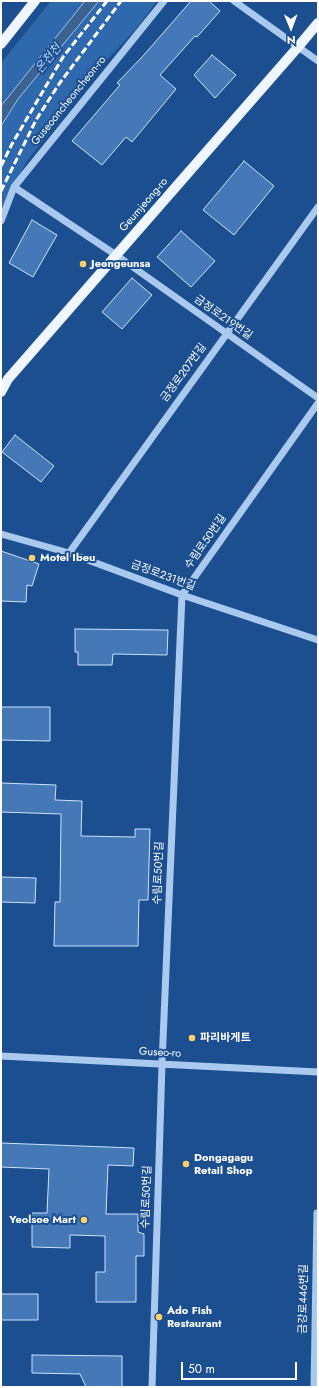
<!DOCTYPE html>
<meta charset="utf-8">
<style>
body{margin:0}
#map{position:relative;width:319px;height:1388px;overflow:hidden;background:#1b4f8f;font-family:Jost,sans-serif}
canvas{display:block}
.frame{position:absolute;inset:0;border:2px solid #fff;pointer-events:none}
.north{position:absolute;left:271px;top:8px;width:40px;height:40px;-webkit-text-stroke:3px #1b4f8f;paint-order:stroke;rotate:179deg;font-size:11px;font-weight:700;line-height:16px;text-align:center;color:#fff}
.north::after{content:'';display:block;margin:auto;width:14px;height:18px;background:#fff;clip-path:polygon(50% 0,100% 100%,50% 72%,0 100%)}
.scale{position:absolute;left:181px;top:1362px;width:116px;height:18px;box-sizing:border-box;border:2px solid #fff;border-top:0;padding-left:5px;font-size:12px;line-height:14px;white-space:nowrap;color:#fff;-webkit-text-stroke:3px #1b4f8f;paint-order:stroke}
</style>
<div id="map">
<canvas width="319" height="1388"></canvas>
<div class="frame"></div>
<div class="north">N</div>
<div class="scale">50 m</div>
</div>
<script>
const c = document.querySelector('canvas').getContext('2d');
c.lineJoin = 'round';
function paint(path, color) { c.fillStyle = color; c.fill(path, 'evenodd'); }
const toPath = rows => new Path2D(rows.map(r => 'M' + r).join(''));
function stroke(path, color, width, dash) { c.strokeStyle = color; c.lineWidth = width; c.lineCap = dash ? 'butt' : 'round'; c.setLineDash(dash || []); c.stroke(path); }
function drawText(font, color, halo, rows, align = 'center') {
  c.font = font + ' Jost,"Noto Sans KR",sans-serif'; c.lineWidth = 4; c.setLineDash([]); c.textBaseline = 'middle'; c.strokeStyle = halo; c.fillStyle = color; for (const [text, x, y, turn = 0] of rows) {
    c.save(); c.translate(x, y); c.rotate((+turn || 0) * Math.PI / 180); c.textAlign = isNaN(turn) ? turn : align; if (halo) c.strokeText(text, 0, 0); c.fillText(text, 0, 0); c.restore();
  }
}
paint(toPath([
 [51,1,157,1,136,29,105,62,27,161,1,209,1,63]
]), '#2e69ad');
const water = toPath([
 [85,1,99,1,18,99,1,126,1,106,85,1]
]);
paint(water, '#3c6290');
stroke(water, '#9cc4f0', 1);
const building = toPath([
 [191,1,209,1,220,11,197,37,195,36,160,75,176,89,132,142,126,137,102,165,72,141,120,85,117,83,143,56,191,1],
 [212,55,236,75,215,98,194,75,212,55],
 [244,161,274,186,234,235,203,210,244,161],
 [32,220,57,235,33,277,9,263,32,220],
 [181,231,215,261,191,287,157,257,181,231],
 [132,278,152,295,122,329,102,312,132,278],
 [15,435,54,466,41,482,2,452,15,435],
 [1,551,39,564,32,586,27,585,26,602,1,601,1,551],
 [75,629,168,630,167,655,113,654,112,665,78,665,78,652,75,652,75,629],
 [1,707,50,707,50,741,1,740,1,707],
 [1,783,56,785,55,800,82,801,81,836,135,837,135,829,150,829,148,900,139,900,138,946,54,946,55,902,60,902,61,814,1,812,1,783],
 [1,877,36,878,35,903,1,902,1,877],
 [1,1143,134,1148,133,1166,108,1165,106,1214,138,1214,138,1232,144,1234,144,1256,136,1256,136,1302,96,1302,96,1272,105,1272,105,1236,70,1235,70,1248,32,1247,32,1213,47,1213,49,1169,1,1167,1,1143],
 [1,1294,38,1294,38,1320,1,1320,1,1294],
 [32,1355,122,1356,122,1387,86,1387,80,1374,32,1373,32,1355]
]);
paint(building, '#4478b7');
stroke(building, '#cfe3fa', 1);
stroke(toPath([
 [234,1,318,61],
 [14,187,116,255,318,398],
 [1,221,14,187,164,1],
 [1,534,69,553,182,595,318,640],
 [69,553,318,207],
 [1,1056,318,1072],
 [152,1387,162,1064,182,595,318,403],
 [314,1387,317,1213,318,1213]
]), '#a9c9ee', 7);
stroke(toPath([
 [1,44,35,1],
 [1,392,8,379,298,47,318,23]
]), '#f0f6ff', 10);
stroke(toPath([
 [1,166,12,144,63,57,107,1],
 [1,191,36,120,59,84,121,1]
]), '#fff', 3, [7, 3]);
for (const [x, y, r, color] of [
 [83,264,4,"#ffd166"],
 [32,558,4,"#ffd166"],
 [192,1038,4,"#ffd166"],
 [186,1164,4,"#ffd166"],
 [84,1220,4,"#ffd166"],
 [159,1317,4,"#ffd166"]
]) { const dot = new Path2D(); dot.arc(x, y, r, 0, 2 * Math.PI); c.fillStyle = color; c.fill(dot); stroke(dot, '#1b4f8f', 1.5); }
drawText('11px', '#fff', '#1b4f8f', [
 ["Guseooncheoncheon-ro",69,101,-51],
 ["Geumjeong-ro",144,205,-49],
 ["금정로219번길",223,318,35],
 ["금정로207번길",184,373,-54],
 ["수림로50번길",206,542,-55],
 ["금정로231번길",163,576,20],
 ["수림로50번길",159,873,-88],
 ["Guseo-ro",160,1053,3],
 ["수림로50번길",147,1197,-88],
 ["금강로446번길",304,1299,-89]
]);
drawText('bold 11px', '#fff', '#1b4f8f', [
 ["Jeongeunsa",91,264],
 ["Motel Ibeu",40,558],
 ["파리바게트",200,1038],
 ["Dongagagu",194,1158],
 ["Retail Shop",194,1171],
 ["Yeolsoe Mart",76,1220,"right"],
 ["Ado Fish",167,1311],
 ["Restaurant",167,1324]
], 'left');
drawText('italic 12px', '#b5d3f5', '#1b4f8f', [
 ["온천천",49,59,-51]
]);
</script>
